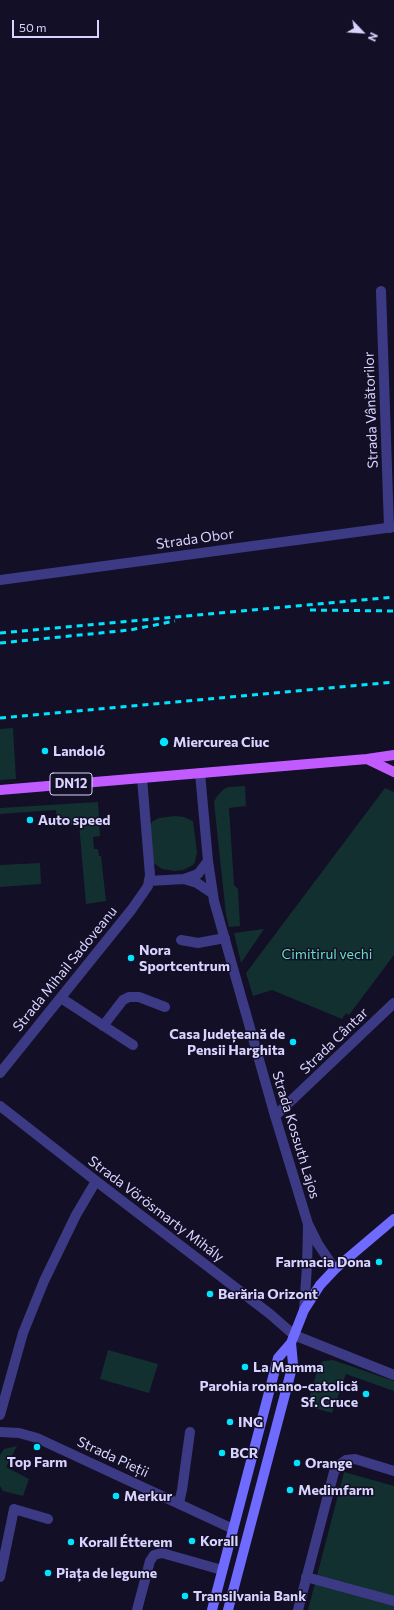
<!DOCTYPE html>
<meta charset="utf-8">
<style>
body{margin:0}
#map{position:relative;width:394px;height:1610px;overflow:hidden;background:#130f26;font-family:Commissioner,sans-serif}
canvas{display:block}
.north{position:absolute;left:342px;top:12px;width:40px;height:40px;-webkit-text-stroke:3px #130f26;paint-order:stroke;rotate:115deg;font-size:11px;font-weight:700;line-height:16px;text-align:center;color:#d9d4ff}
.north::after{content:'';display:block;margin:auto;width:14px;height:18px;background:#d9d4ff;clip-path:polygon(50% 0,100% 100%,50% 72%,0 100%)}
.scale{position:absolute;left:12px;top:20px;width:87px;height:18px;box-sizing:border-box;border:2px solid #d9d4ff;border-top:0;padding-left:5px;font-size:12px;line-height:14px;white-space:nowrap;color:#d9d4ff;-webkit-text-stroke:3px #130f26;paint-order:stroke}
</style>
<div id="map">
<canvas width="394" height="1610"></canvas>
<div class="north">N</div>
<div class="scale">50 m</div>
</div>
<script>
const c = document.querySelector('canvas').getContext('2d');
c.lineJoin = 'round';
function paint(path, color) { c.fillStyle = color; c.fill(path, 'evenodd'); }
const toPath = rows => new Path2D(rows.map(r => 'M' + r).join(''));
function stroke(path, color, width, dash) { c.strokeStyle = color; c.lineWidth = width; c.lineCap = dash ? 'butt' : 'round'; c.setLineDash(dash || []); c.stroke(path); }
function drawText(font, color, halo, rows, align = 'center') {
  c.font = font + ' Commissioner,sans-serif'; c.lineWidth = 3; c.setLineDash([]); c.textBaseline = 'middle'; c.strokeStyle = halo; c.fillStyle = color; for (const [text, x, y, turn = 0] of rows) {
    c.save(); c.translate(x, y); c.rotate((+turn || 0) * Math.PI / 180); c.textAlign = isNaN(turn) ? turn : align; if (halo) c.strokeText(text, 0, 0); c.fillText(text, 0, 0); c.restore();
  }
}
paint(toPath([
 [13,728,16,779,0,780,0,729],
 [245,786,246,806,229,808,234,885,238,889,240,926,229,927,226,915,214,802,217,796,224,789,229,787],
 [385,788,394,792,394,955,349,1015,346,1013,342,1019,272,990,253,996,246,973],
 [98,802,100,836,93,837,94,849,98,849,99,856,101,856,106,901,86,904,79,824,57,826,56,810,0,814,0,808],
 [175,816,184,817,193,821,197,852,195,862,193,865,183,870,175,871,162,869,152,862,150,825,153,821,159,818],
 [40,863,41,884,0,887,0,865],
 [264,929,241,963,234,933],
 [108,1350,158,1364,149,1393,100,1379],
 [333,1360,394,1381,394,1391,346,1374,332,1413,307,1406,319,1365,323,1361],
 [17,1446,6,1467,29,1479,23,1496,3,1491,0,1486,0,1455,4,1449],
 [344,1472,394,1486,394,1610,308,1610]
]), '#12302f');
stroke(toPath([
 [381,291,389,528],
 [181,940,198,943,225,938],
 [61,998,133,1045],
 [103,1026,123,1000,129,997,139,997,165,1007],
 [0,1106,96,1181,270,1314,294,1335,394,1375],
 [275,1116,394,1003],
 [0,1415,23,1333,44,1281,76,1215,96,1181],
 [179,1503,182,1490,190,1432],
 [0,1577,14,1509,48,1519],
 [306,1577,394,1601],
 [137,1610,150,1561,154,1555,162,1553,222,1570],
 [298,1610,334,1472,339,1465,346,1460,355,1459,394,1471]
]), '#3d3a85', 10);
stroke(toPath([
 [0,580,394,527],
 [200,773,208,861,214,901,275,1116,308,1224,318,1244,335,1269],
 [184,879,197,883,212,893],
 [149,881,184,879,198,874,208,861],
 [0,1073,132,909,148,886,150,875,142,778],
 [304,1310,307,1266,308,1226],
 [0,1432,19,1433,37,1438,233,1529]
]), '#3d3a85', 10);
stroke(toPath([
 [212,1610,278,1358,291,1343,304,1310,320,1285,335,1269,394,1219],
 [228,1610,293,1364,291,1343]
]), '#6f6bff', 10);
stroke(toPath([
 [367,759,394,772],
 [0,790,367,759,394,755]
]), '#c25bff', 10);
stroke(toPath([
 [310,610,394,611],
 [0,633,394,597],
 [0,643,130,630,175,621],
 [0,718,394,682]
]), '#00e5ff', 3, [6, 5]);
for (const [x, y, r, color] of [
 [164,742,5,"#00e5ff"],
 [45,751,4,"#00e5ff"],
 [30,820,4,"#00e5ff"],
 [131,958,4,"#00e5ff"],
 [293,1042,4,"#00e5ff"],
 [379,1262,4,"#00e5ff"],
 [210,1294,4,"#00e5ff"],
 [245,1367,4,"#00e5ff"],
 [366,1394,4,"#00e5ff"],
 [230,1422,4,"#00e5ff"],
 [37,1447,4,"#00e5ff"],
 [222,1453,4,"#00e5ff"],
 [297,1463,4,"#00e5ff"],
 [290,1490,4,"#00e5ff"],
 [116,1496,4,"#00e5ff"],
 [192,1541,4,"#00e5ff"],
 [71,1542,4,"#00e5ff"],
 [48,1573,4,"#00e5ff"],
 [185,1596,4,"#00e5ff"]
]) { const dot = new Path2D(); dot.arc(x, y, r, 0, 2 * Math.PI); c.fillStyle = color; c.fill(dot); stroke(dot, '#130f26', 1.5); }
for (const [x, y, w] of [
 [71,784,42]
]) { const box = new Path2D(); box.roundRect(x - w / 2, y - 11, w, 22, 3); c.fillStyle = '#130f26'; c.fill(box); stroke(box, '#d9d4ff', 1); }
drawText('bold 13px', '#d9d4ff', null, [
 ["DN12",71,784]
]);
drawText('14px', '#d9d4ff', '#130f26', [
 ["Strada Vânătorilor",371,410,-92],
 ["Strada Obor",195,539,-8],
 ["Strada Mihail Sadoveanu",65,969,-51],
 ["Strada Cântar",334,1041,-44],
 ["Strada Kossuth Lajos",296,1135,73],
 ["Strada Vörösmarty Mihály",156,1209,37],
 ["Strada Pieții",113,1457,25]
]);
drawText('bold 14px', '#d9d4ff', '#130f26', [
 ["Miercurea Ciuc",173,742],
 ["Landoló",53,751],
 ["Auto speed",38,820],
 ["Nora",139,950],
 ["Sportcentrum",139,966],
 ["Casa Județeană de",285,1034,"right"],
 ["Pensii Harghita",285,1050,"right"],
 ["Farmacia Dona",371,1262,"right"],
 ["Berăria Orizont",218,1294],
 ["La Mamma",253,1367],
 ["Parohia romano-catolică",358,1386,"right"],
 ["Sf. Cruce",358,1402,"right"],
 ["ING",238,1422],
 ["BCR",230,1453],
 ["Top Farm",37,1462,"center"],
 ["Orange",305,1463],
 ["Medimfarm",298,1490],
 ["Merkur",124,1496],
 ["Korall",200,1541],
 ["Korall Étterem",79,1542],
 ["Piața de legume",56,1573],
 ["Transilvania Bank",193,1596]
], 'left');
drawText('14px', '#5fe0c0', '#130f26', [
 ["Cimitirul vechi",327,954]
]);
</script>
